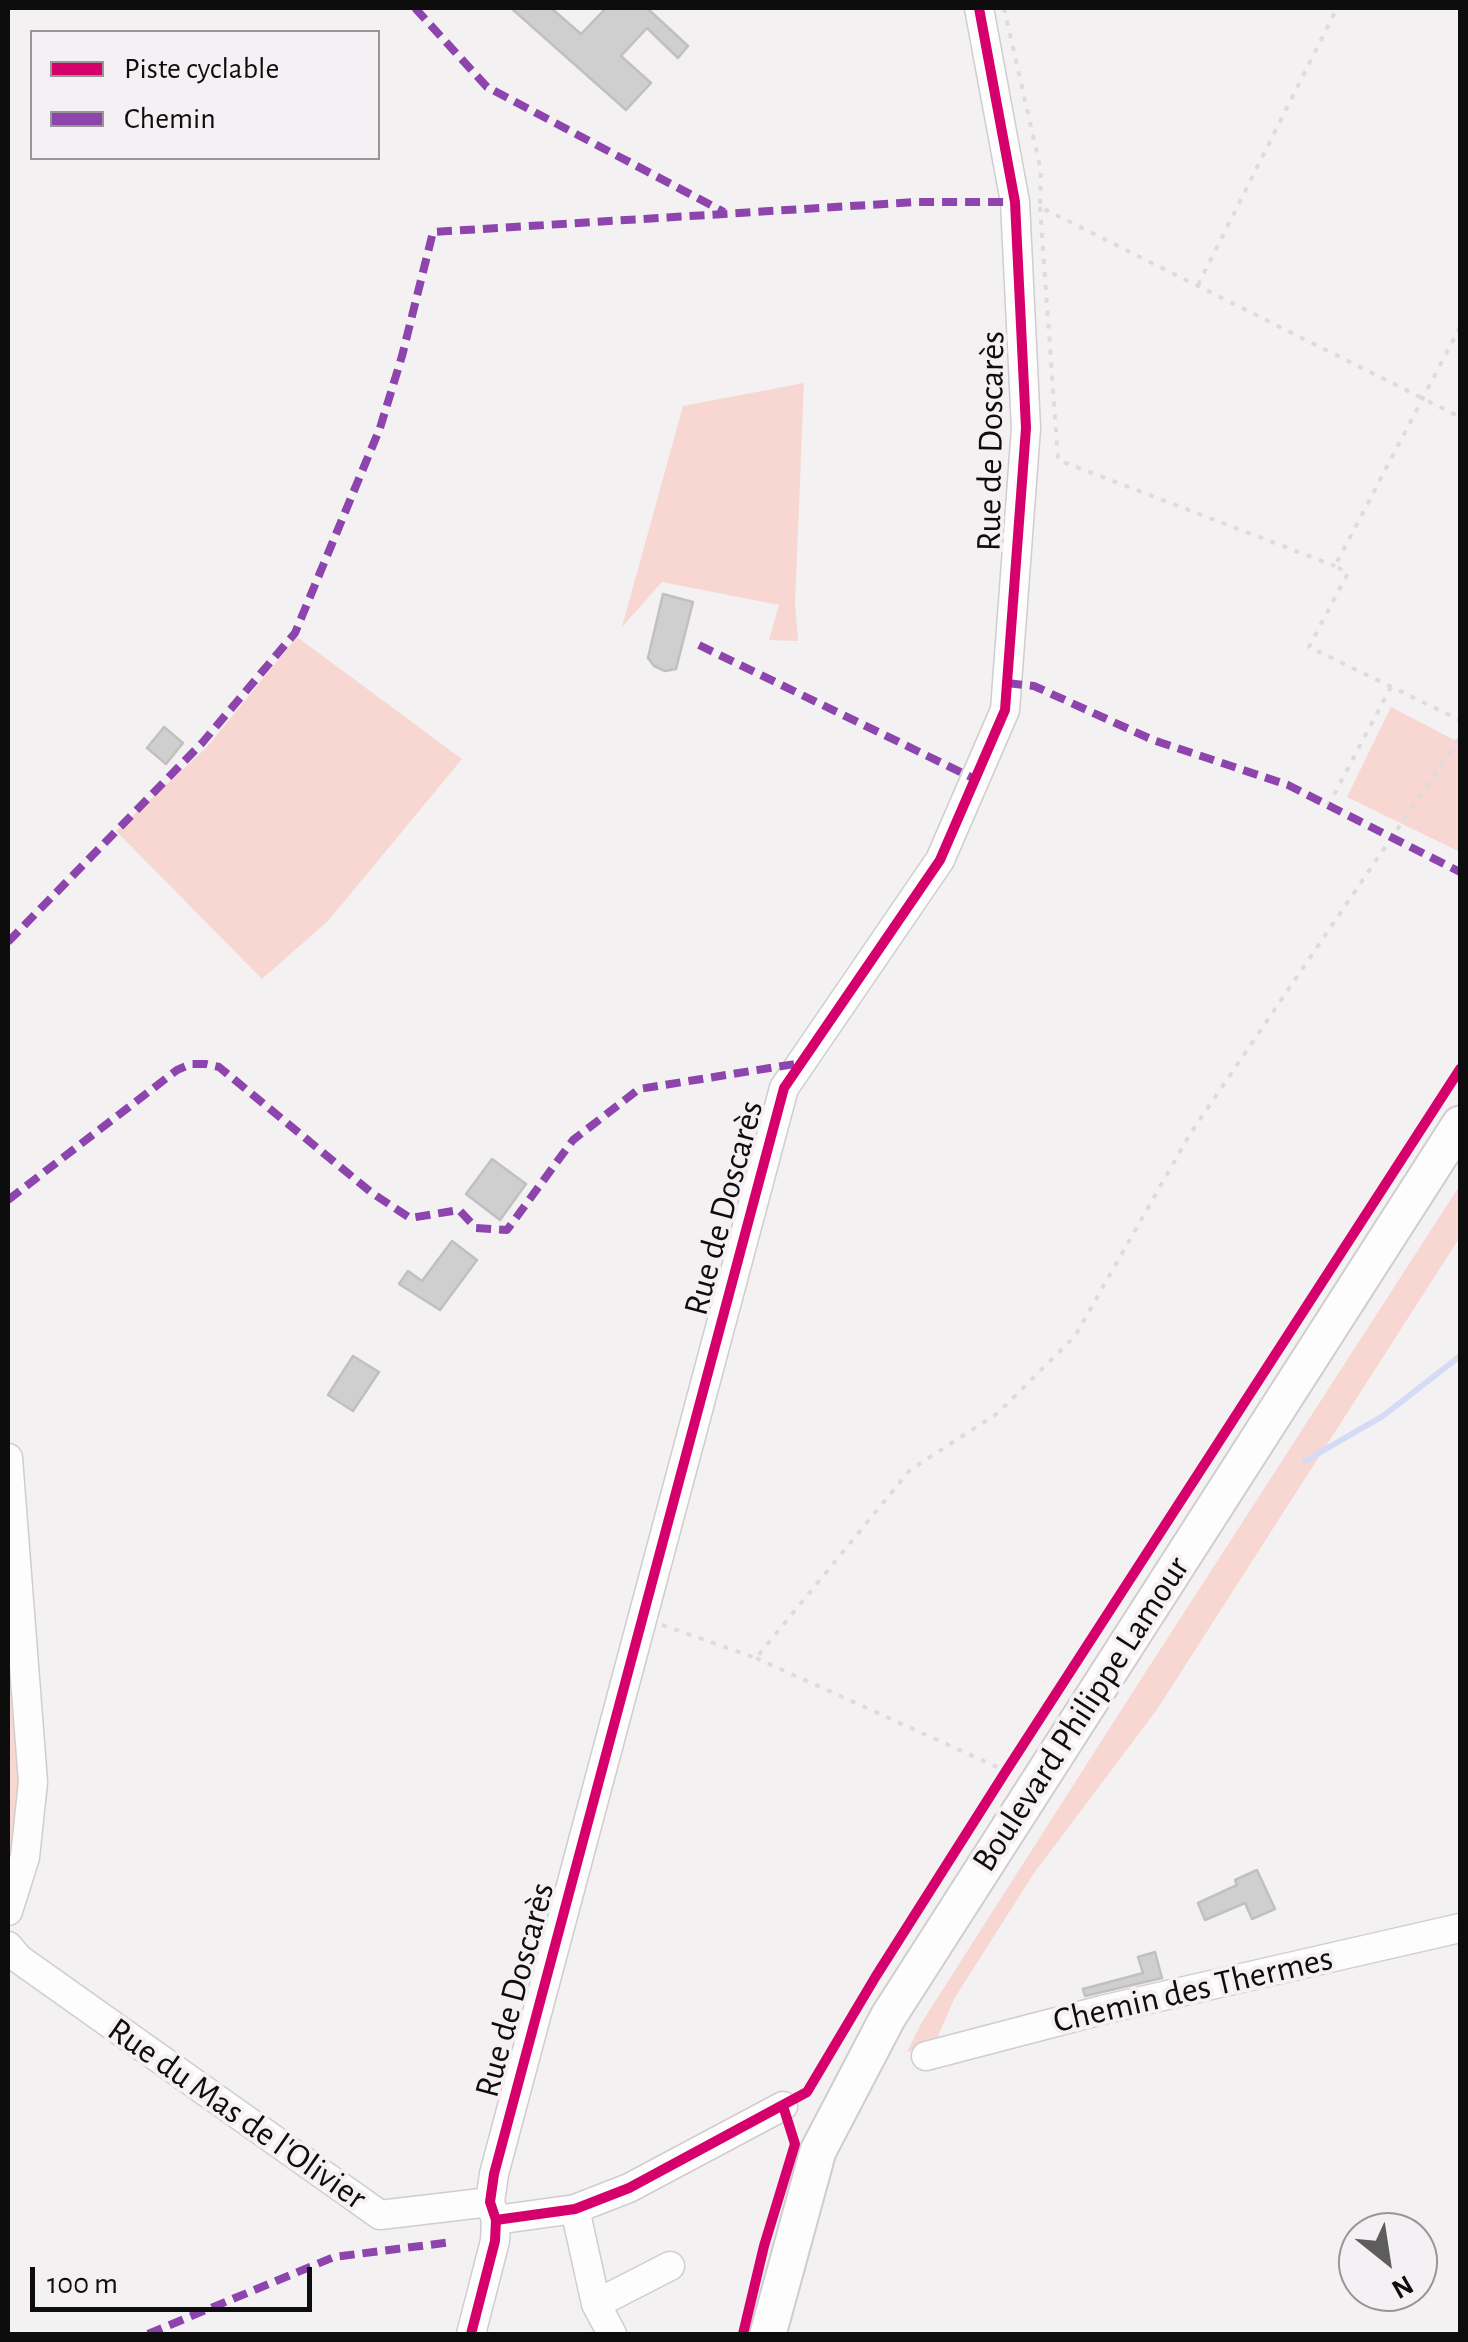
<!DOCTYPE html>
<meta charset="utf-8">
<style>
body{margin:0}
#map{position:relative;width:1468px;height:2342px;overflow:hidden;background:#f3f1f2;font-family:"Alegreya Sans",sans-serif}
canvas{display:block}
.frame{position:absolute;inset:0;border:10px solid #0e0d0d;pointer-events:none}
.legend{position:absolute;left:30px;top:30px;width:350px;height:130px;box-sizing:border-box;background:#f4f0f3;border:2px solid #989597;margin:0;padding:12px 18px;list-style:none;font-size:30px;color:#0e0d0d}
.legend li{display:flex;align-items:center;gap:20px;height:50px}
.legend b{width:50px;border:2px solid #989597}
.north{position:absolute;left:1338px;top:2212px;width:100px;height:100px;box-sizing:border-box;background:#f4f0f3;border:2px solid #989597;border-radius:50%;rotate:150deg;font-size:28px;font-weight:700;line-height:40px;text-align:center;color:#0e0d0d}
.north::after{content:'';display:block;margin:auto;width:35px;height:45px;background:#5e5d5d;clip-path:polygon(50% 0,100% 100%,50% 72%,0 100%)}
.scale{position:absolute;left:30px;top:2267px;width:282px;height:45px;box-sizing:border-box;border:5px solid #0e0d0d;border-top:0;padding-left:12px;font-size:30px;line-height:35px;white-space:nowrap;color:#0e0d0d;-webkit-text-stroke:8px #f4f0f3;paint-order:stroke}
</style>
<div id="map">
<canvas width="1468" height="2342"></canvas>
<div class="frame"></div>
<ul class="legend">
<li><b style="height:12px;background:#d6006c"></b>Piste cyclable</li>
<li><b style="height:12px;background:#8e44ad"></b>Chemin</li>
</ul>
<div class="north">N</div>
<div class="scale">100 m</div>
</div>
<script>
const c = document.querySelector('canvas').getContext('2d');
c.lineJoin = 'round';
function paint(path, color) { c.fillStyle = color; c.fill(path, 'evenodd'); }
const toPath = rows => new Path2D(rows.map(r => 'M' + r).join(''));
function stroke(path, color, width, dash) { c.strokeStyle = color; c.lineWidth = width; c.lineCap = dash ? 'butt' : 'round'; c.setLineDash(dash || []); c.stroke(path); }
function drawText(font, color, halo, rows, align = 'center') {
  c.font = font + ' "Alegreya Sans",sans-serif'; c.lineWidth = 8; c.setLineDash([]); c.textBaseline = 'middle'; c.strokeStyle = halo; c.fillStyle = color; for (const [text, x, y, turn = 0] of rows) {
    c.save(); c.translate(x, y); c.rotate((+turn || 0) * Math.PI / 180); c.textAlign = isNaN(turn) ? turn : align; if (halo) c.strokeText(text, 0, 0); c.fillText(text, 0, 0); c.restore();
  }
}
paint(toPath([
 [804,383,795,603,798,641,769,640,779,605,662,582,622,627,683,406],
 [297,637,462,759,328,921,262,979,116,831,206,748],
 [1391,707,1460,743,1460,852,1347,797],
 [1460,1185,1460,1237,1156,1711,1034,1873,954,1999,935,2043,907,2052,922,2022,1127,1701],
 [8,1535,24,1789,8,1876]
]), '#f8d7d2');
stroke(toPath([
 [1305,1461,1383,1416,1460,1356]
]), '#d5dbf7', 6);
const building = toPath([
 [511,8,551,8,581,34,606,8,647,8,688,46,678,58,647,28,621,56,651,83,626,110,511,8],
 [663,594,693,602,676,669,665,671,654,666,648,658,663,594],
 [164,727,183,743,166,764,147,748,164,727],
 [492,1159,526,1184,500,1220,466,1194,492,1159],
 [452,1241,477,1260,440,1310,399,1284,408,1271,422,1281,452,1241],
 [353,1356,379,1372,353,1411,328,1395,353,1356],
 [1257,1870,1275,1909,1252,1919,1245,1903,1205,1920,1198,1903,1237,1885,1235,1880,1257,1870],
 [1155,1952,1162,1978,1085,1996,1083,1989,1143,1973,1138,1957,1155,1952]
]);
paint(building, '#d0cfd0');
stroke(building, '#c1c0c1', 2.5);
const minor = toPath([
 [8,1458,33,1782,25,1857,8,1911],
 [8,1946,19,1959,380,2215,490,2202],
 [926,2056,1102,2010,1460,1928],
 [575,2209,596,2304,612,2334],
 [496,2220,575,2209,629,2188,783,2106],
 [596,2304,670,2266],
 [471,2334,495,2241,496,2220,490,2202,494,2174,784,1088,940,860,1005,710,1026,428,1015,202,979,8]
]);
const major = toPath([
 [768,2334,818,2151,888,2017,1460,1124]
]);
stroke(minor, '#cfcdce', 31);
stroke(major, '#cfcdce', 39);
stroke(toPath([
 [1004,8,1041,171,1040,207,1460,417],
 [1457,8,1460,9],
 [1040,207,1058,460,1335,566],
 [1198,285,1337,8],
 [1460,327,1335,566,1348,573,1309,647,1460,720],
 [1328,806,1391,687],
 [662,1625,756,1658,910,1470,998,1413,1075,1336,1190,1134,1460,737],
 [756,1658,1006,1771],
 [802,2095,817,2079,876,1976,1006,1771,1460,1069]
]), '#dddcdd', 4, [5, 8]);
stroke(minor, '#fdfdfd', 28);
stroke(major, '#fdfdfd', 35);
stroke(toPath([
 [415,8,487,87,724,212],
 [699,645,975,779],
 [1007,683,1034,686,1153,740,1288,785,1460,872],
 [8,942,202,743,295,633,380,428,402,356,433,232,916,202,1015,202],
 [8,1200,177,1070,191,1064,206,1064,219,1067,372,1193,410,1218,459,1210,476,1228,507,1230,573,1140,639,1089,801,1063],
 [148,2334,334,2257,452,2242]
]), '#8e44ad', 8, [15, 8]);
stroke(toPath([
 [496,2220,575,2209,629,2188,807,2092,876,1976,1006,1771,1460,1069],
 [471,2334,495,2241,496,2220,490,2202,494,2174,784,1088,940,860,1005,710,1026,428,1015,202,979,8],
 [743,2334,764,2246,795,2144,783,2106]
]), '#d6006c', 10);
drawText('35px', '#0e0d0d', '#f4f0f3', [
 ["Rue de Doscarès",991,441,-89],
 ["Rue de Doscarès",724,1208,-75],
 ["Boulevard Philippe Lamour",1081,1714,-57],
 ["Rue de Doscarès",515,1990,-75],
 ["Chemin des Thermes",1193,1990,-13],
 ["Rue du Mas de l'Olivier",237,2114,35]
]);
</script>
